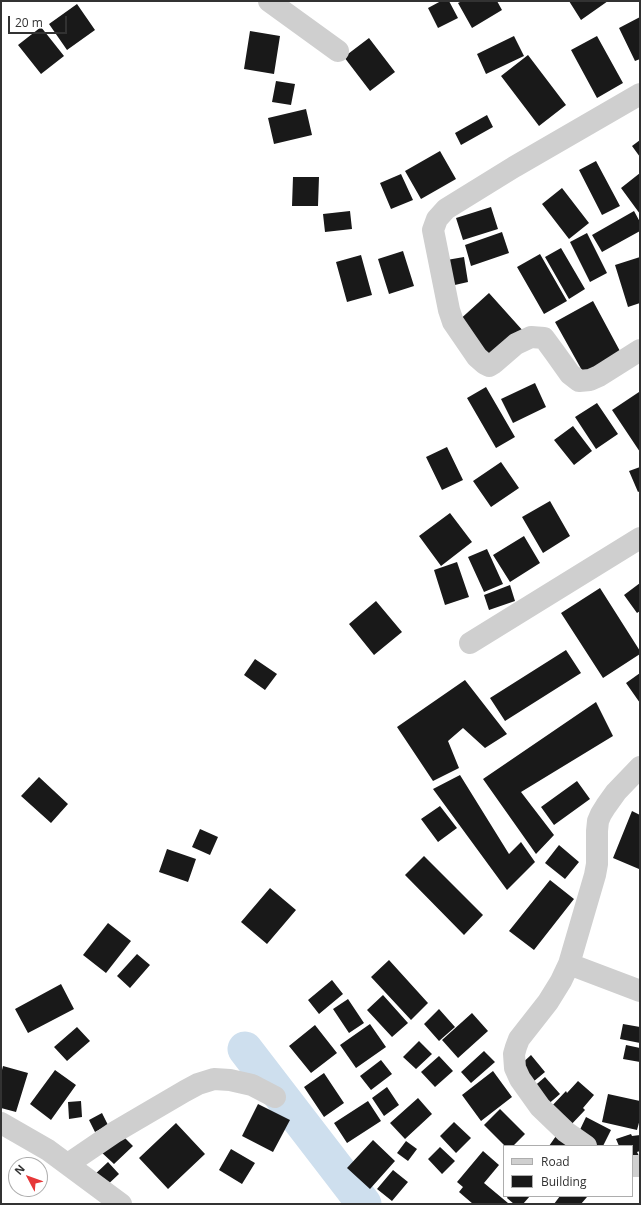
<!DOCTYPE html>
<style>
body{margin:0}
#map{position:relative;width:641px;height:1205px;overflow:hidden;background:#fff;font-family:"Open Sans",sans-serif}
canvas{display:block}
.frame{position:absolute;inset:0;border:2px solid #323232;pointer-events:none}
.legend{position:absolute;left:503px;top:1145px;width:130px;height:52px;box-sizing:border-box;background:#fff;border:1px solid #adadad;margin:0;padding:5px 7px;list-style:none;font-size:12px;color:#323232}
.legend li{display:flex;align-items:center;gap:8px;height:20px}
.legend b{width:20px;border:1px solid #adadad}
.north{position:absolute;left:8px;top:1157px;width:40px;height:40px;box-sizing:border-box;background:#fff;border:1px solid #adadad;border-radius:50%;rotate:311deg;font-size:11px;font-weight:700;line-height:16px;text-align:center;color:#323232}
.north::after{content:'';display:block;margin:auto;width:14px;height:18px;background:#e63738;clip-path:polygon(50% 0,100% 100%,50% 72%,0 100%)}
.scale{position:absolute;left:8px;top:16px;width:59px;height:18px;box-sizing:border-box;border:2px solid #323232;border-top:0;padding-left:5px;font-size:12px;line-height:14px;white-space:nowrap;color:#323232;-webkit-text-stroke:3px #fff;paint-order:stroke}
</style>
<div id="map">
<canvas width="641" height="1205"></canvas>
<div class="frame"></div>
<ul class="legend">
<li><b style="height:5px;background:#cfcfcf"></b>Road</li>
<li><b style="height:11px;background:#191919"></b>Building</li>
</ul>
<div class="north">N</div>
<div class="scale">20 m</div>
</div>
<script>
const c = document.querySelector('canvas').getContext('2d');
c.lineJoin = 'round';
const toPath = rows => new Path2D(rows.map(r => 'M' + r).join(''));
function stroke(path, color, width, dash) { c.strokeStyle = color; c.lineWidth = width; c.lineCap = dash ? 'butt' : 'round'; c.setLineDash(dash || []); c.stroke(path); }
function paint(path, color) { c.fillStyle = color; c.fill(path, 'evenodd'); }
stroke(toPath([
 [245,1049,364,1204]
]), '#cedfee', 35);
paint(toPath([
 [441,1,449,1,458,18,438,28,428,8],
 [462,1,497,1,502,10,472,28,458,3],
 [569,1,608,1,581,20],
 [77,4,95,30,67,50,49,24],
 [640,17,640,59,635,61,619,28],
 [41,27,64,56,41,74,18,45],
 [250,31,280,36,274,74,244,69],
 [514,36,524,56,486,74,477,54],
 [597,36,623,83,597,98,571,50],
 [369,38,395,72,370,91,344,57],
 [528,55,566,105,539,126,501,76],
 [276,81,295,84,291,105,272,102],
 [306,109,312,135,274,144,268,118],
 [487,115,493,127,461,145,455,133],
 [640,140,640,157,632,146],
 [440,151,456,179,421,199,405,171],
 [596,161,620,206,602,215,579,170],
 [640,173,640,214,621,188],
 [401,174,413,200,391,209,380,183],
 [293,177,319,177,318,206,292,206],
 [562,188,589,223,569,239,542,204],
 [491,207,498,229,463,240,456,218],
 [350,211,352,229,325,232,323,214],
 [634,211,640,222,640,231,602,252,592,235],
 [502,232,509,253,471,266,465,245],
 [587,233,607,273,590,282,570,242],
 [561,248,585,289,569,299,545,257],
 [403,251,414,286,389,294,378,259],
 [540,254,567,301,544,314,517,267],
 [361,255,372,295,347,302,336,262],
 [464,257,468,282,446,287,441,261],
 [640,257,640,303,628,307,615,265],
 [489,293,524,332,491,362,456,323],
 [593,301,621,353,584,374,555,322],
 [535,383,546,407,513,423,501,399],
 [486,387,515,437,496,448,467,398],
 [639,392,640,394,640,452,612,410],
 [597,403,618,434,596,449,575,417],
 [573,426,592,451,574,465,554,440],
 [447,447,463,480,442,490,426,457],
 [501,462,519,488,491,507,473,481],
 [640,467,640,491,638,492,629,471],
 [550,501,570,536,543,553,522,517],
 [450,513,472,542,441,566,419,536],
 [524,536,540,563,510,582,493,555],
 [487,549,503,584,484,592,468,557],
 [457,562,469,597,445,605,434,570],
 [640,583,640,611,637,613,624,595],
 [510,585,515,601,489,610,484,595],
 [600,588,640,651,640,654,603,678,561,613],
 [376,601,402,632,374,655,349,624],
 [566,650,581,673,505,721,490,698],
 [255,659,277,674,265,690,244,675],
 [640,673,640,703,626,683],
 [465,680,507,734,485,748,463,728,448,741,459,768,433,781,397,727],
 [596,702,613,736,521,792,554,835,536,854,483,779],
 [460,775,509,854,521,842,535,862,507,890,433,789],
 [39,777,68,804,51,823,21,796],
 [577,781,590,799,554,825,541,807],
 [440,806,457,828,438,842,421,819],
 [632,811,640,815,640,866,639,869,613,858],
 [200,829,218,837,210,855,192,847],
 [559,845,579,862,565,879,545,863],
 [167,849,196,859,188,882,159,872],
 [424,856,483,915,464,935,405,875],
 [550,880,574,899,534,950,509,931],
 [270,888,296,910,267,944,241,922],
 [108,923,131,941,106,973,83,955],
 [137,954,150,965,130,988,117,976],
 [389,960,428,1003,411,1020,371,977],
 [332,980,343,994,319,1014,308,1000],
 [61,984,74,1009,28,1033,15,1009],
 [383,995,408,1023,392,1037,367,1010],
 [348,999,364,1023,349,1033,333,1009],
 [439,1009,455,1027,439,1041,424,1024],
 [472,1013,488,1031,458,1058,442,1040],
 [370,1024,386,1047,356,1068,340,1045],
 [623,1024,640,1027,640,1043,620,1039],
 [315,1025,337,1053,311,1073,289,1046],
 [77,1027,90,1041,67,1061,54,1047],
 [419,1041,432,1054,416,1069,403,1057],
 [626,1045,640,1048,640,1062,623,1059],
 [484,1051,495,1062,471,1083,461,1072],
 [531,1055,545,1072,533,1082,519,1066],
 [439,1056,453,1071,435,1087,421,1072],
 [381,1060,392,1074,371,1090,360,1076],
 [3,1066,28,1073,16,1112,1,1108,1,1074],
 [55,1070,76,1085,51,1120,30,1104],
 [493,1071,512,1097,481,1121,462,1095],
 [324,1073,344,1103,324,1117,304,1087],
 [545,1077,560,1094,546,1106,531,1089],
 [578,1081,594,1095,583,1108,585,1110,568,1128,549,1109,566,1091,567,1093],
 [387,1087,399,1105,384,1116,372,1098],
 [608,1094,640,1101,640,1119,637,1130,602,1122],
 [418,1098,432,1114,405,1139,390,1123],
 [81,1101,82,1117,69,1119,68,1102],
 [368,1101,381,1121,347,1143,334,1123],
 [258,1104,290,1120,273,1152,242,1136],
 [500,1109,525,1134,513,1146,505,1146,484,1125],
 [102,1113,108,1125,95,1132,89,1120],
 [586,1117,611,1130,603,1146,596,1146,577,1136],
 [454,1122,471,1138,456,1153,440,1136],
 [176,1123,205,1154,168,1189,139,1158],
 [119,1132,133,1146,114,1164,100,1151],
 [631,1134,632,1136,640,1135,640,1151,637,1152,639,1156,632,1159,632,1146,619,1146,616,1139],
 [556,1136,571,1146,549,1146],
 [373,1140,395,1161,370,1189,347,1168],
 [406,1141,417,1149,408,1161,397,1153],
 [440,1147,455,1161,442,1174,428,1159],
 [231,1149,255,1163,242,1184,219,1170],
 [483,1151,499,1165,484,1183,508,1203,507,1204,473,1204,459,1192,463,1187,457,1182],
 [108,1162,119,1174,103,1189,92,1177],
 [393,1170,408,1182,392,1201,377,1189],
 [508,1196,530,1196,523,1204,514,1204,507,1198],
 [560,1196,586,1196,587,1197,581,1204,554,1204]
]), '#191919');
stroke(toPath([
 [269,1,338,51],
 [640,94,514,167,446,209,437,219,433,230,449,310,453,322,477,357,485,364,489,366,494,363,516,344,531,337,544,338,555,353,570,374,579,381,590,380,599,376,640,350],
 [470,643,640,538],
 [569,964,640,991],
 [1,1123,48,1150,121,1204],
 [586,1146,566,1132,540,1107,520,1079,515,1068,514,1054,516,1047,519,1039,548,1002,561,981,569,964,595,875,597,864,597,831,598,821,601,814,606,806,616,792,640,767],
 [68,1164,115,1132,185,1091,198,1084,214,1079,230,1080,252,1085,275,1097],
 [632,1166,640,1166]
]), '#cfcfcf', 22);
</script>
